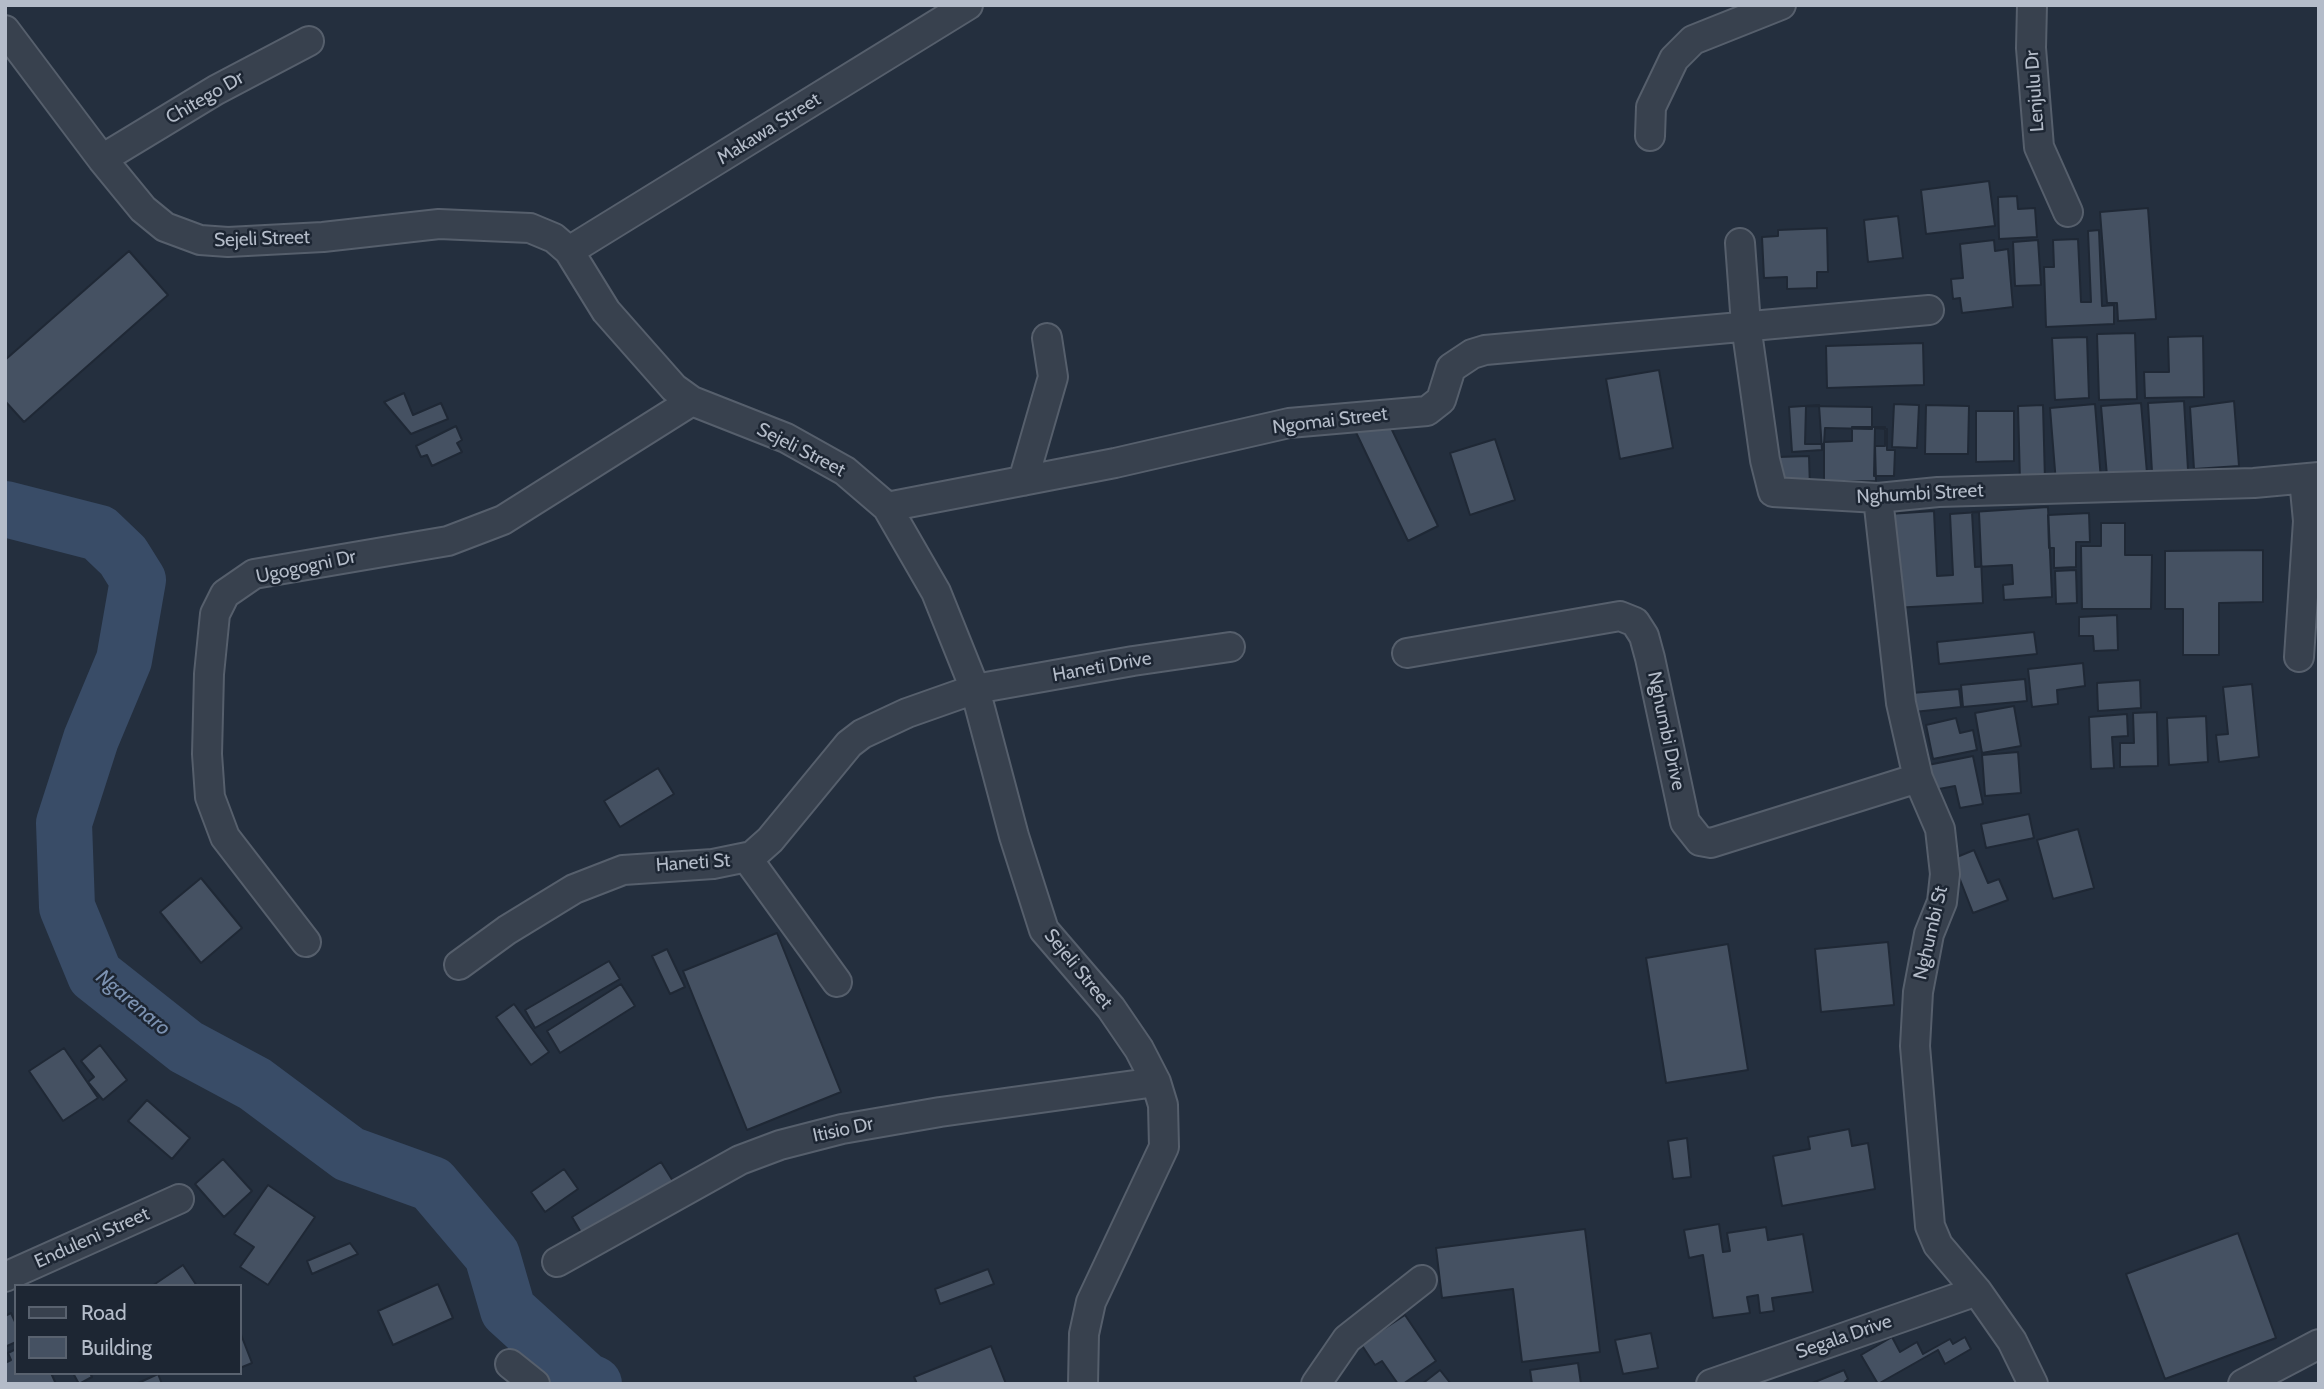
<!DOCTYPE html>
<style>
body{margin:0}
#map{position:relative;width:2324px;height:1389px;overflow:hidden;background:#242f3e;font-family:Cabin,sans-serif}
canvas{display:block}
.frame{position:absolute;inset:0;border:7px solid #b4bcc9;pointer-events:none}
.legend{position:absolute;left:14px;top:1284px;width:228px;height:91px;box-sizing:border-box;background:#1d2633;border:2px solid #59626f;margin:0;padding:9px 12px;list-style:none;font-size:21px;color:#b4bcc9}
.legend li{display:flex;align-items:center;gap:14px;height:35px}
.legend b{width:35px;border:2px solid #59626f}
</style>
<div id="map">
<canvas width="2324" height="1389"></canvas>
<div class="frame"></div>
<ul class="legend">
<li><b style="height:9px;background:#38414e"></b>Road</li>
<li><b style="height:19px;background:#455162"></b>Building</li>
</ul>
</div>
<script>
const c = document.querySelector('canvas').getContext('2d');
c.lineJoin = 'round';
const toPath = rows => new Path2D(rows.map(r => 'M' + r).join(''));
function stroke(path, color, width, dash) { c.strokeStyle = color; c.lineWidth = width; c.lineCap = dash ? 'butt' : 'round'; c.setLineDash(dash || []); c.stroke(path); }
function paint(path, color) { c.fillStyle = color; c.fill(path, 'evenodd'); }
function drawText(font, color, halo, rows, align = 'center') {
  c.font = font + ' Cabin,sans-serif'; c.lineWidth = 5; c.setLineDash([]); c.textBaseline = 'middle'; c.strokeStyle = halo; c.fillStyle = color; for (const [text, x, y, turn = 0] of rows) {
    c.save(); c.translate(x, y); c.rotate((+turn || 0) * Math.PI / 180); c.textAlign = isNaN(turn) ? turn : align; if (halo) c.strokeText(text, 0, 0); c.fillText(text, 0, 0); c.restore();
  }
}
stroke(toPath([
 [5,509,99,533,123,556,138,580,124,660,91,739,64,823,67,907,95,975,186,1047,255,1084,349,1154,432,1184,492,1255,508,1310,585,1380,594,1384]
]), '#394c67', 56);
const building = toPath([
 [1989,181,1995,226,1926,234,1921,190,1989,181],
 [2017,196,2018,209,2035,208,2037,237,1999,239,1998,197,2017,196],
 [2148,208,2156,319,2118,321,2117,303,2107,303,2100,212,2148,208],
 [1898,216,1903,258,1868,262,1864,220,1898,216],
 [1827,228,1828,272,1817,272,1817,288,1787,289,1787,277,1764,278,1762,237,1778,236,1778,230,1827,228],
 [2099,230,2102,306,2114,305,2114,324,2046,327,2044,267,2054,267,2053,240,2078,239,2081,302,2091,302,2088,231,2099,230],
 [1994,240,1995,251,2008,249,2013,307,1962,313,1960,298,1953,299,1951,279,1963,278,1960,244,1994,240],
 [2038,240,2041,285,2015,286,2013,242,2038,240],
 [129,251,168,295,24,422,5,401,5,360,129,251],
 [2135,333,2137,399,2099,400,2097,334,2135,333],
 [2203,336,2204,397,2145,398,2144,372,2169,372,2168,337,2203,336],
 [2087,337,2089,398,2055,400,2052,338,2087,337],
 [1923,343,1924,385,1827,388,1826,346,1923,343],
 [1659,370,1673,448,1620,459,1606,379,1659,370],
 [404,393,413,415,441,403,448,419,411,434,384,402,404,393],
 [2184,401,2188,470,2152,472,2148,403,2184,401],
 [2234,401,2239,466,2194,469,2190,407,2234,401],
 [2141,403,2147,473,2107,476,2101,406,2141,403],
 [1894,404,1919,405,1917,448,1892,447,1894,404],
 [2095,404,2101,480,2056,483,2050,408,2095,404],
 [1819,405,1822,450,1792,452,1789,407,1819,405],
 [1926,405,1969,406,1968,454,1925,454,1926,405],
 [2043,405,2045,481,2020,482,2018,406,2043,405],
 [1806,406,1872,407,1872,429,1825,428,1824,444,1805,444,1806,406],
 [1382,409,1438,526,1408,541,1352,424,1382,409],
 [1976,411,2014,411,2014,461,1976,462,1976,411],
 [456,426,462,440,457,443,462,452,432,466,427,455,421,457,416,446,456,426],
 [1852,427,1885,427,1885,446,1875,446,1876,481,1824,482,1824,442,1852,441,1852,427],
 [1875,428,1887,429,1887,450,1895,450,1894,476,1874,476,1875,428],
 [1495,439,1515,500,1470,515,1450,453,1495,439],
 [1809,456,1810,488,1779,490,1778,457,1809,456],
 [2048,507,2052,597,2004,600,2003,585,2013,584,2012,565,1975,567,1972,512,2048,507],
 [1934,511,1937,576,1953,575,1950,514,1979,512,1983,603,1893,608,1889,514,1934,511],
 [2089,513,2090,542,2076,542,2076,567,2054,568,2054,548,2049,548,2048,515,2089,513],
 [2101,523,2125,523,2125,555,2152,555,2151,609,2082,609,2081,546,2101,546,2101,523],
 [2263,550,2263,602,2219,603,2219,655,2183,655,2183,609,2165,609,2165,551,2263,550],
 [2076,570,2077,603,2056,604,2055,571,2076,570],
 [2117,615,2118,650,2094,651,2093,636,2079,636,2079,617,2117,615],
 [2034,632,2037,654,1939,664,1937,642,2034,632],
 [2083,663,2085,686,2057,690,2058,704,2032,707,2028,669,2083,663],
 [2025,679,2027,701,1963,707,1961,685,2025,679],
 [2140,680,2141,708,2098,711,2097,683,2140,680],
 [2252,684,2259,757,2219,762,2216,735,2228,734,2223,687,2252,684],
 [1959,689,1961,707,1914,712,1912,693,1959,689],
 [2014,706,2021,746,1982,753,1975,713,2014,706],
 [2157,712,2158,766,2120,767,2120,743,2134,743,2133,713,2157,712],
 [2127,714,2128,736,2112,737,2114,768,2091,769,2089,717,2127,714],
 [2206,716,2208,762,2169,765,2167,718,2206,716],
 [1956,718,1960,733,1973,730,1977,750,1933,759,1926,725,1956,718],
 [2018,752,2021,793,1985,796,1982,755,2018,752],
 [1973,756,1983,804,1960,808,1955,786,1928,791,1923,766,1973,756],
 [658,768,674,794,620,827,604,801,658,768],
 [2029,814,2034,838,1986,848,1981,824,2029,814],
 [2078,829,2094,888,2053,899,2037,840,2078,829],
 [1974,850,1988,883,1999,879,2008,900,1973,913,1952,859,1974,850],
 [201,878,242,928,201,963,160,912,201,878],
 [777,933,841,1092,747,1130,683,971,777,933],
 [1888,942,1894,1005,1821,1012,1815,949,1888,942],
 [1728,944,1748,1070,1666,1083,1646,958,1728,944],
 [667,949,685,987,670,994,652,956,667,949],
 [609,961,620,979,535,1028,525,1010,609,961],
 [621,984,635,1006,560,1053,547,1031,621,984],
 [514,1004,549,1052,531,1065,496,1017,514,1004],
 [100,1045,127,1080,103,1100,88,1082,94,1077,81,1061,100,1045],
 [64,1048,98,1098,63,1121,29,1071,64,1048],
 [147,1100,190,1138,172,1159,128,1121,147,1100],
 [1849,1129,1852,1146,1868,1143,1875,1189,1782,1206,1773,1156,1810,1149,1808,1137,1849,1129],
 [1687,1138,1691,1177,1673,1179,1668,1141,1687,1138],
 [223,1159,252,1191,224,1217,195,1184,223,1159],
 [661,1162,676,1186,586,1241,572,1217,661,1162],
 [564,1169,578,1189,545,1212,531,1192,564,1169],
 [268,1185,315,1217,268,1285,240,1267,254,1247,234,1234,268,1185],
 [1719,1224,1723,1252,1730,1251,1727,1233,1766,1227,1768,1240,1803,1234,1813,1292,1772,1298,1774,1311,1760,1313,1758,1295,1747,1297,1750,1313,1713,1318,1703,1255,1689,1258,1684,1230,1719,1224],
 [1585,1229,1600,1352,1522,1362,1513,1289,1442,1298,1436,1248,1585,1229],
 [2238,1233,2276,1338,2165,1379,2126,1274,2238,1233],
 [350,1243,358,1254,312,1274,307,1261,350,1243],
 [183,1265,197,1286,152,1286,183,1265],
 [988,1269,994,1284,940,1304,935,1289,988,1269],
 [438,1284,453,1318,393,1345,378,1311,438,1284],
 [11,1313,16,1324,16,1342,5,1347,5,1316,11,1313],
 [1405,1315,1436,1361,1403,1384,1398,1384,1382,1361,1375,1365,1361,1344,1405,1315],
 [240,1332,252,1363,240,1368,240,1332],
 [1651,1333,1658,1368,1623,1374,1615,1340,1651,1333],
 [1892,1337,1900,1352,1917,1342,1923,1354,1950,1339,1953,1344,1965,1337,1971,1349,1945,1364,1938,1350,1878,1384,1861,1355,1892,1337],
 [991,1346,1006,1384,917,1384,914,1377,991,1346],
 [16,1349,16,1373,51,1373,56,1384,5,1384,5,1363,11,1360,8,1353,16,1349],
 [1578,1363,1581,1384,1532,1384,1530,1370,1578,1363],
 [1440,1370,1451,1384,1422,1384,1440,1370],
 [1844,1370,1848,1379,1843,1384,1810,1384,1844,1370],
 [73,1373,90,1373,92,1377,79,1384,73,1373],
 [158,1374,162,1384,136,1384,158,1374]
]);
paint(building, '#455162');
stroke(building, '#1f2835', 2);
const street = toPath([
 [2032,5,2031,48,2039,147,2068,212],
 [5,30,102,159,143,209,165,227,200,240,228,242,323,237,439,224,530,228,554,238,569,251,606,311,674,388,692,401,786,438,845,471,887,507,936,592,975,689,1014,836,1044,930,1111,1008,1139,1049,1156,1082,1163,1105,1164,1147,1091,1302,1084,1334,1083,1384],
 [1650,136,1651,107,1674,59,1693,40,1781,5],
 [102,159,216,90,309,41],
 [1740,243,1746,325,1765,460,1773,492,1878,498,1938,492,2254,483,2319,477],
 [569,251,968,5],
 [1023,481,1053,377,1047,338],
 [1878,498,1901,703,1918,778,1940,829,1945,874,1942,902,1929,934,1918,992,1915,1046,1930,1226,1938,1245,1977,1291,2012,1341,2033,1384],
 [887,507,1115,463,1289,423,1427,411,1441,400,1451,368,1472,354,1485,350,1929,310],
 [1407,653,1620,616,1635,622,1644,636,1650,658,1685,822,1700,841,1711,843,1918,778],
 [2299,657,2308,521,2304,479],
 [747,858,837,982],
 [306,942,225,837,210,797,207,754,209,674,215,614,225,594,254,574,448,541,503,520,692,401],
 [459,965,507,930,574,889,623,870,713,864,752,856,770,840,849,744,862,734,907,713,975,689,1133,661,1230,647],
 [557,1262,740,1160,780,1145,842,1129,940,1112,1156,1082],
 [5,1277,179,1199],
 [510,1364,535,1384],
 [1316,1384,1347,1339,1422,1280],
 [1711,1384,1977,1291],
 [2243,1384,2319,1344]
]);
stroke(street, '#565f6c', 32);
stroke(street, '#38414e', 28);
drawText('19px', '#b4bcc9', '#1d2633', [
 ["Lenjulu Dr",2035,91,-94],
 ["Chitego Dr",205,98,-30],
 ["Makawa Street",769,129,-32],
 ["Sejeli Street",262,239,-2],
 ["Ngomai Street",1330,421,-7],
 ["Sejeli Street",801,450,27],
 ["Nghumbi Street",1920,494,-3],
 ["Ugogogni Dr",306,567,-12],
 ["Haneti Drive",1102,667,-10],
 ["Nghumbi Drive",1666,731,78],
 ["Haneti St",693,863,-4],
 ["Nghumbi St",1931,933,-77],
 ["Sejeli Street",1078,969,51],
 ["Itisio Dr",843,1130,-12],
 ["Enduleni Street",92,1238,-24],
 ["Segala Drive",1844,1337,-19]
]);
drawText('italic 21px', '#7c92b1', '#1d2633', [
 ["Ngarenaro",133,1003,40]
]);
</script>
